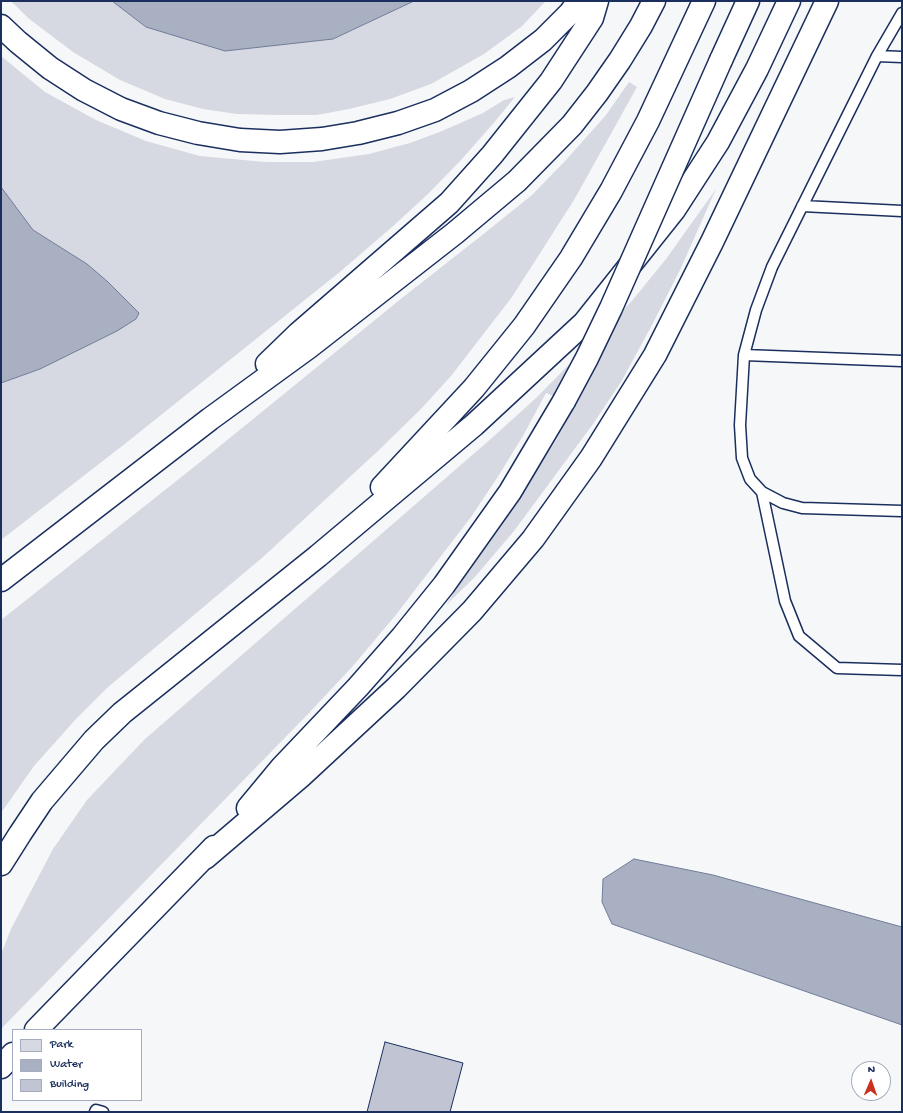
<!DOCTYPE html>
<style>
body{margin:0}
#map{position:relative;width:903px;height:1113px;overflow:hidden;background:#f6f7f9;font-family:"Gochi Hand",sans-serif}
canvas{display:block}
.frame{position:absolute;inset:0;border:2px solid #1b2f5e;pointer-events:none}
.legend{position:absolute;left:12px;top:1029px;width:130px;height:72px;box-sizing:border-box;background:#fff;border:1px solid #a4acbf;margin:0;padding:5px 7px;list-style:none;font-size:12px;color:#1b2f5e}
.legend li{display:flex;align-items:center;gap:8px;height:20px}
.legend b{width:20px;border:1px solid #a4acbf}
.north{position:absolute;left:851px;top:1061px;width:40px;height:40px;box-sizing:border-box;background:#fff;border:1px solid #a4acbf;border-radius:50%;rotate:2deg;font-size:11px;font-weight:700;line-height:16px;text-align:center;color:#1b2f5e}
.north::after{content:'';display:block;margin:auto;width:14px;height:18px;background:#c8321e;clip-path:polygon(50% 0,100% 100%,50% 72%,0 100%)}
</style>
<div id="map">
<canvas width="903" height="1113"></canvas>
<div class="frame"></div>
<ul class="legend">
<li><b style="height:11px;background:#d6d9e2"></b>Park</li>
<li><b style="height:11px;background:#a9b0c1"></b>Water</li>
<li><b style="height:11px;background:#c0c4d3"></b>Building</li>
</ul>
<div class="north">N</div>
</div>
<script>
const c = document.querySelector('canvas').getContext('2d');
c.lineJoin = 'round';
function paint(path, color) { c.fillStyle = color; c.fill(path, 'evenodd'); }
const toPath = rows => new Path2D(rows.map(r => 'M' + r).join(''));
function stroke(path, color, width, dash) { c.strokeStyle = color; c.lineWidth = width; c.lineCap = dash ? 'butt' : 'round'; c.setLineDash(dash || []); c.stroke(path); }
paint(toPath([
 [11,1,112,1,146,27,333,39,414,1,546,1,521,27,484,54,431,84,390,99,349,109,317,115,279,115,237,114,203,109,165,99,120,80,73,52,28,18],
 [1,56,45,92,96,120,146,141,200,156,265,162,313,162,369,154,410,143,442,131,483,113,504,100,515,97,492,125,461,160,428,194,392,227,341,271,126,443,1,540,1,383,40,369,117,331,139,313,108,282,87,264,33,230,1,187],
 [629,82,637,87,574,200,512,297,451,376,421,409,379,450,263,557,107,688,76,719,34,766,1,813,1,620,199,463,402,298,481,236,532,195,566,160,606,115],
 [716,189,680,270,652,325,621,382,593,424,514,531,474,578,446,605,531,479,558,437,575,405,546,393,524,434,499,475,471,517,395,616,352,667,309,713,1,1029,1,954,11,929,53,849,87,800,145,739,493,437,536,398,631,302,666,259]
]), '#d6d9e2');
const water = toPath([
 [112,1,414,1,333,39,225,51,146,27,112,1],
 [1,187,33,230,87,264,108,282,139,313,136,319,117,331,40,369,1,383,1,187],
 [634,859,713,875,902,927,902,1025,612,924,602,902,603,879,634,859]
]);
paint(water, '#a9b0c1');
stroke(water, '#707c99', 1);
const building = toPath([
 [385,1042,463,1063,450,1112,367,1112,385,1042]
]);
paint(building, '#c0c4d3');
stroke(building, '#1b2f5e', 1);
const lane = toPath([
 [902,13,877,56,772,267,756,310,744,355,740,425,742,458,750,479,762,492,783,503,802,508,902,511],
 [877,56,902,57],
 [802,206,902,211],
 [744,355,902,361],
 [762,492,785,601,799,636,837,668,902,670],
 [95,1112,96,1110,103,1112]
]);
const highway = toPath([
 [1,26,18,42,50,68,84,90,121,109,159,123,198,133,240,140,280,142,322,139,358,133,398,123,435,110,471,91,508,67,543,40,570,13,579,1],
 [721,60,748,1],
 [267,364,299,333,449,203,492,155,551,81,592,18,597,1],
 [382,487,474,388,524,326,571,258,611,191,648,121,704,1],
 [1,580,210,419,309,347,455,233,517,181,572,125,597,93,620,60,641,26,654,1],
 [248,808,282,767,358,687,402,637,444,585,510,492,564,401],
 [205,858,300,777,396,688,472,611,533,539,591,458,655,355,712,242,827,1],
 [1,864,20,834,42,801,94,740,122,713,318,556,474,425,584,323,674,210,718,142,757,69,789,1],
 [36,1030,214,847],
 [1,1067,13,1054]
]);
stroke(lane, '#1b2f5e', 13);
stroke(highway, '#1b2f5e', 25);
stroke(lane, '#fff', 10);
stroke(highway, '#fff', 22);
const highwayBridge = toPath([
 [564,401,587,358,611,308,721,60]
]);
stroke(highwayBridge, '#1b2f5e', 25, []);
stroke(highwayBridge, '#fff', 22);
</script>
